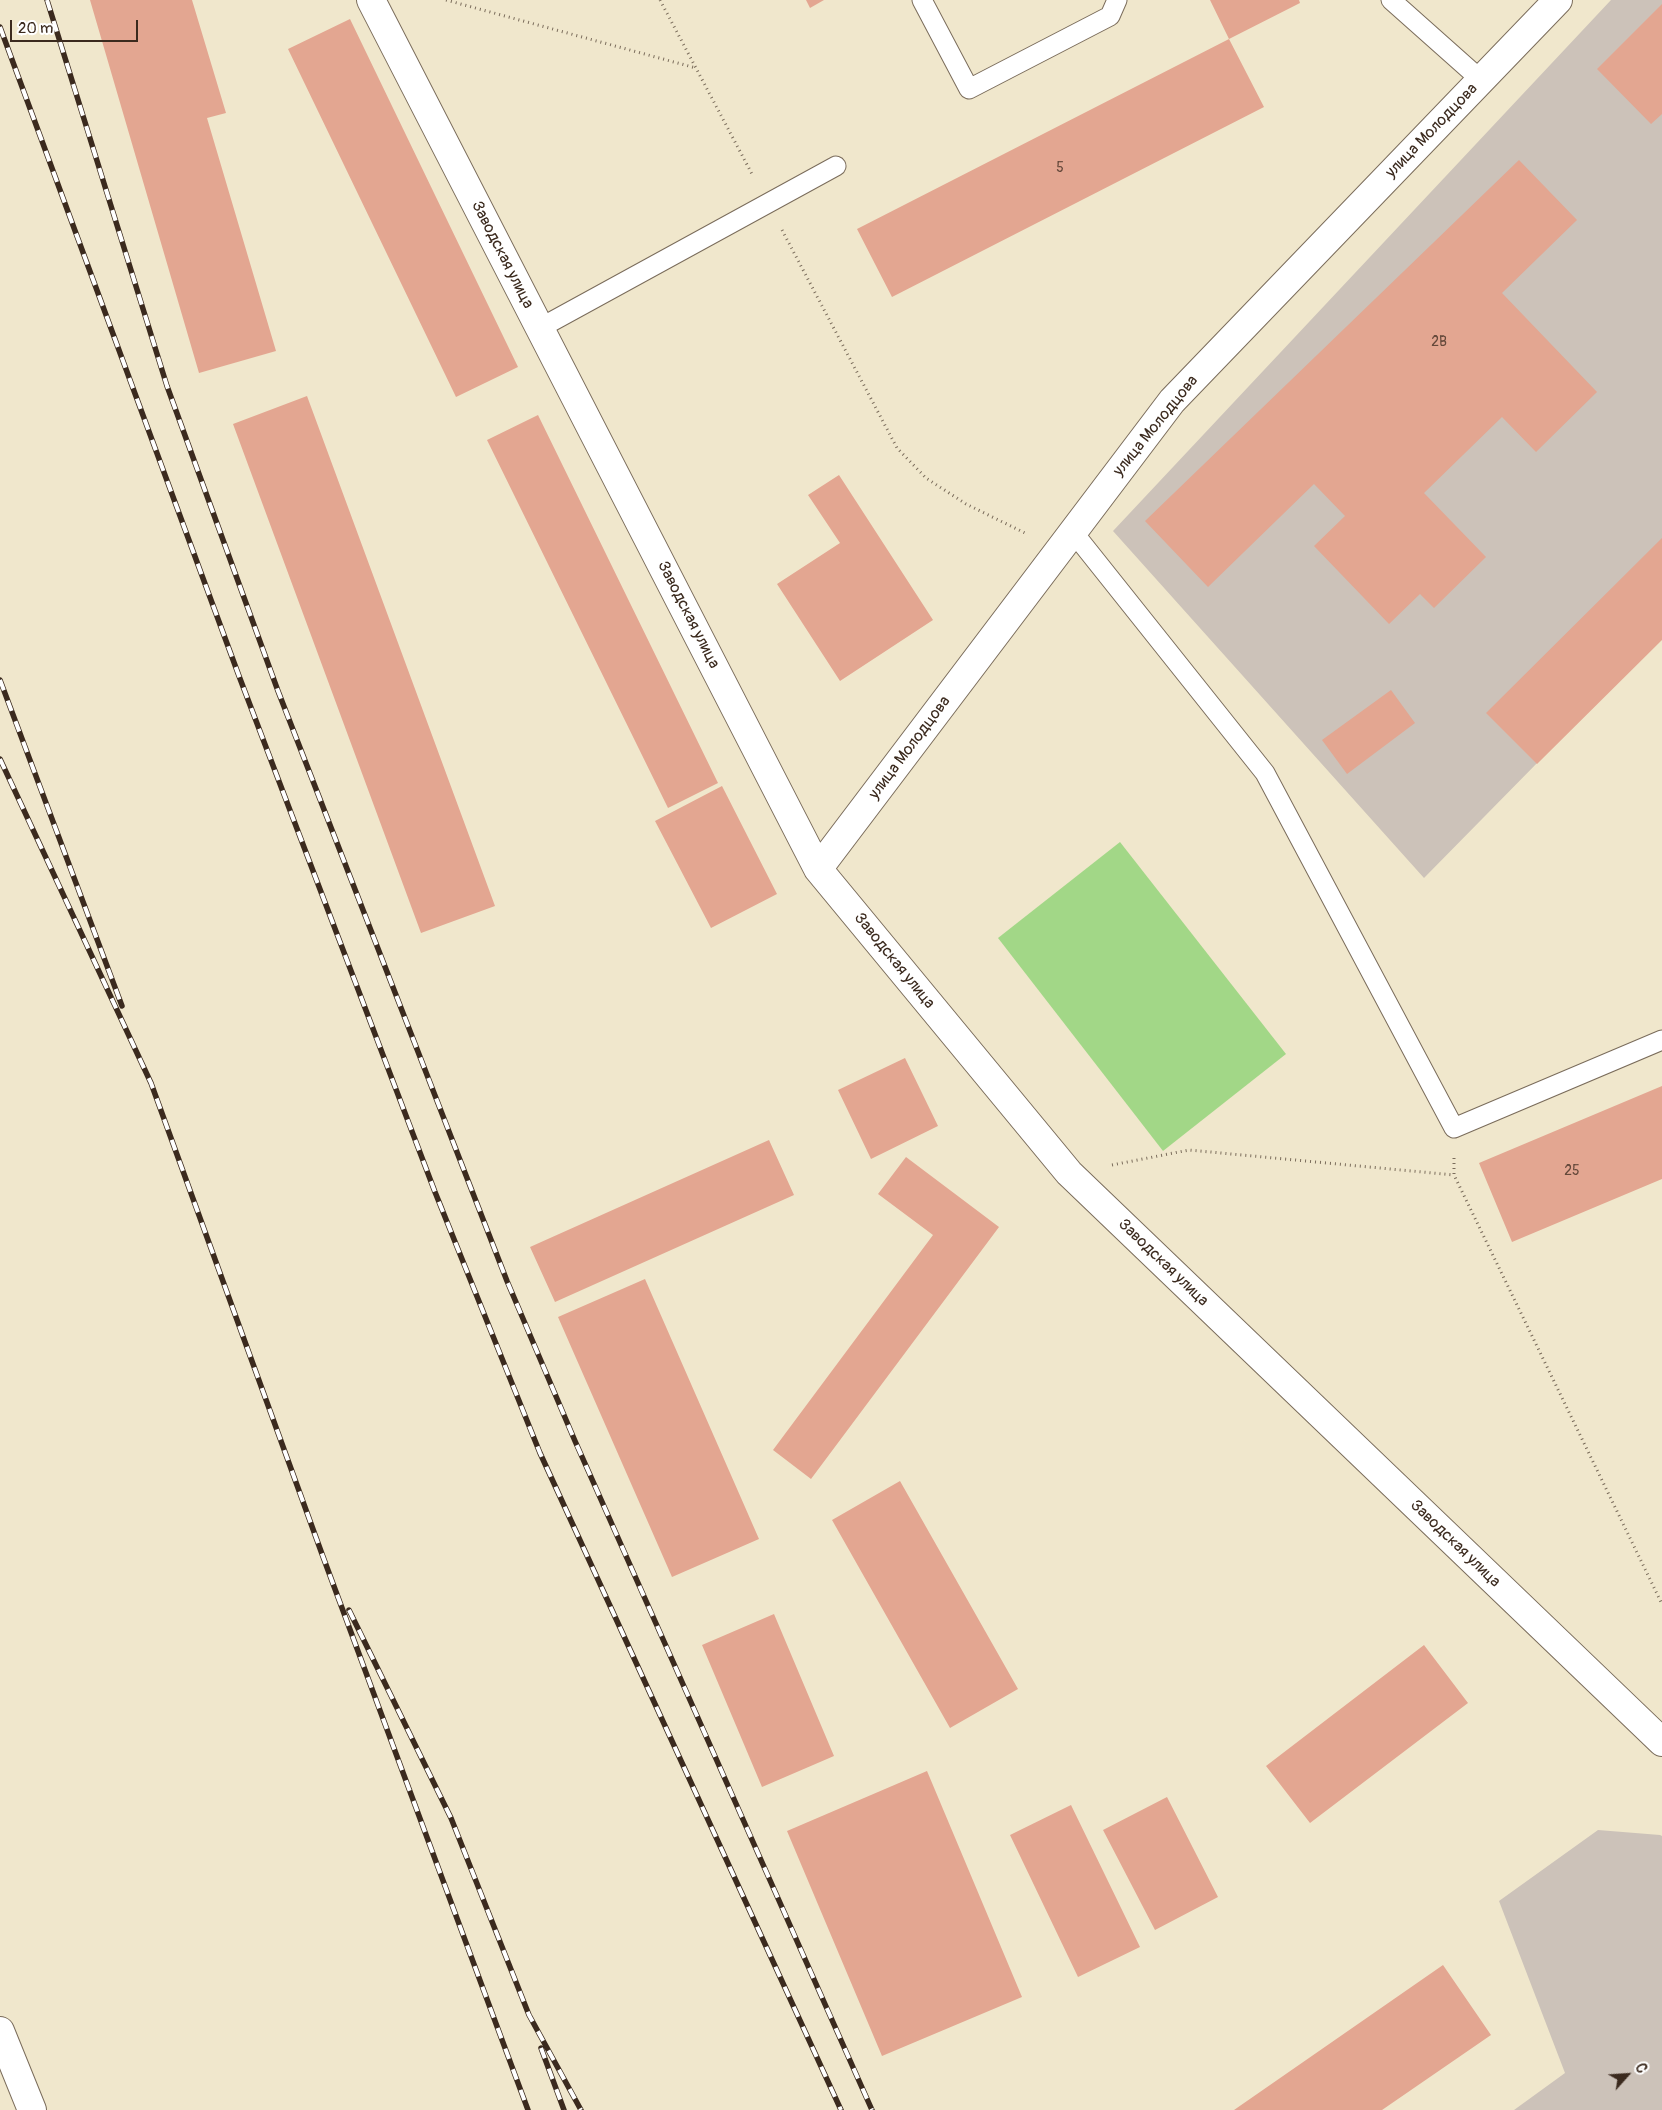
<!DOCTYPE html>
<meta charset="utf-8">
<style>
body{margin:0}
#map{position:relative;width:1662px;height:2110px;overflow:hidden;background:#f0e7cc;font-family:Pangolin,sans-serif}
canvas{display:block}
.north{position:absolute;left:1602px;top:2050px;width:50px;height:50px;-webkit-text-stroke:4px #fff;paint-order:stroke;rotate:64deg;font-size:14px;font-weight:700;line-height:20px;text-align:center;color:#3b2a1e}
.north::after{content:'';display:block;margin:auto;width:18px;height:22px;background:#3b2a1e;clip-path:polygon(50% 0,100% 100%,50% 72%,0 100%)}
.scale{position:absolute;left:10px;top:20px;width:128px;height:22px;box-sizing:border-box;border:2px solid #3b2a1e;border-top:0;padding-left:6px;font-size:15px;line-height:18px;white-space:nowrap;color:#3b2a1e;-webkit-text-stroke:4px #fff;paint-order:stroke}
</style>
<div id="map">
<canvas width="1662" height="2110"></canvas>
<div class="north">С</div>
<div class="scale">20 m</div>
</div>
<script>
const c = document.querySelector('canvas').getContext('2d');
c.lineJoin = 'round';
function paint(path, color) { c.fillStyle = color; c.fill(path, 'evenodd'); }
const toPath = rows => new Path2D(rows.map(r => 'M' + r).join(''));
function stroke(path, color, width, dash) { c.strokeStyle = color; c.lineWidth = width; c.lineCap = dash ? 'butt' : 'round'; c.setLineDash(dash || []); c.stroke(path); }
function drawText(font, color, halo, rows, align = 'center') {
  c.font = font + ' Pangolin,sans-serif'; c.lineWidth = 4.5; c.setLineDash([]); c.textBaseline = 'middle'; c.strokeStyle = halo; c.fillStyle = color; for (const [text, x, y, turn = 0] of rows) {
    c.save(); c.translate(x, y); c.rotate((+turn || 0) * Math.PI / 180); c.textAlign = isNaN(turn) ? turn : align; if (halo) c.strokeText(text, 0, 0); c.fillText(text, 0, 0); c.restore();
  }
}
paint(toPath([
 [1611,0,1662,0,1662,636,1424,878,1113,531],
 [1598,1830,1660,1835,1662,1836,1662,2110,1514,2110,1565,2073,1499,1901]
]), '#ccc2b9');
paint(toPath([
 [1120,842,1286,1054,1163,1151,998,938]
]), '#a2d787');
paint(toPath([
 [90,0,192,0,226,113,207,118,276,351,199,373],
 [806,0,824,0,810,8],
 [1210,0,1299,0,1300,3,1229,39],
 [1662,4,1662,114,1651,124,1597,69],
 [350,19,518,367,456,397,288,49],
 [1229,39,1264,107,892,297,857,229],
 [1519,160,1577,220,1502,293,1597,392,1536,452,1502,417,1424,493,1486,557,1434,608,1420,594,1389,624,1314,546,1345,516,1314,484,1208,587,1145,521],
 [307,396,495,906,421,933,233,424],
 [538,415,718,783,668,808,487,440],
 [839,475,933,620,840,681,777,584,840,543,808,495],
 [1662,538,1662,640,1537,764,1486,713],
 [1391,690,1415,723,1347,774,1322,740],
 [722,786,777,894,711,928,655,821],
 [905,1058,938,1126,871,1159,838,1090],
 [1662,1086,1662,1179,1512,1242,1479,1163],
 [769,1140,794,1195,555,1302,530,1247],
 [906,1157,999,1227,811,1479,773,1450,933,1235,878,1194],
 [645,1279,759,1539,672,1577,558,1317],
 [900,1481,1018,1689,950,1728,832,1520],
 [774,1614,834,1756,762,1787,702,1645],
 [1424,1645,1468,1703,1310,1823,1266,1766],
 [927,1771,1022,1997,882,2056,787,1831],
 [1167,1797,1218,1897,1155,1930,1103,1830],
 [1071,1805,1140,1947,1078,1977,1010,1835],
 [1443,1965,1491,2035,1382,2110,1234,2110]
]), '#e3a691');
const lane = toPath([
 [922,0,969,89,1110,16,1117,0],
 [1391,0,1481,80],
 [540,328,836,166],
 [1073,532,1265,773,1454,1128,1662,1040]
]);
const street = toPath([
 [371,0,818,869,1069,1173,1662,1742],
 [818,869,1172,401,1558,0]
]);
const secondary = toPath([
 [0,2031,32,2110]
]);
stroke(lane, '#7a6c5b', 21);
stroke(street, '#7a6c5b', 30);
stroke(secondary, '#7a6c5b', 30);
stroke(toPath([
 [446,0,696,68],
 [660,0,753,176],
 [782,230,897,448,926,478,966,504,1027,534],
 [1454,1158,1454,1175,1662,1604],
 [1112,1165,1189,1150,1454,1175]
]), '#7a6c5b', 3, [1, 4]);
stroke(lane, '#fff', 19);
stroke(street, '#fff', 28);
stroke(secondary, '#fff', 28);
const rail = toPath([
 [47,0,167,386,278,691,507,1281,575,1441,872,2110],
 [0,27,239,676,435,1192,540,1453,841,2110],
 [0,680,122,1006],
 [0,759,151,1083,322,1554,528,2110],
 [349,1610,451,1818,529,2015,581,2110],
 [541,2048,564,2110]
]);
stroke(rail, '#3b2a1e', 5.5);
stroke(rail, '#fff', 4, [11]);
drawText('14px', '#65493b', null, [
 ["5",1060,168],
 ["2В",1439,342],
 ["25",1572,1171]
]);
drawText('16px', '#3b2a1e', '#fff', [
 ["улица Молодцова",1432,131,-46],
 ["Заводская улица",502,255,63],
 ["улица Молодцова",1156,426,-51],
 ["Заводская улица",688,615,63],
 ["улица Молодцова",910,748,-53],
 ["Заводская улица",894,961,51],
 ["Заводская улица",1163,1263,44],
 ["Заводская улица",1455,1544,44]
]);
</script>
